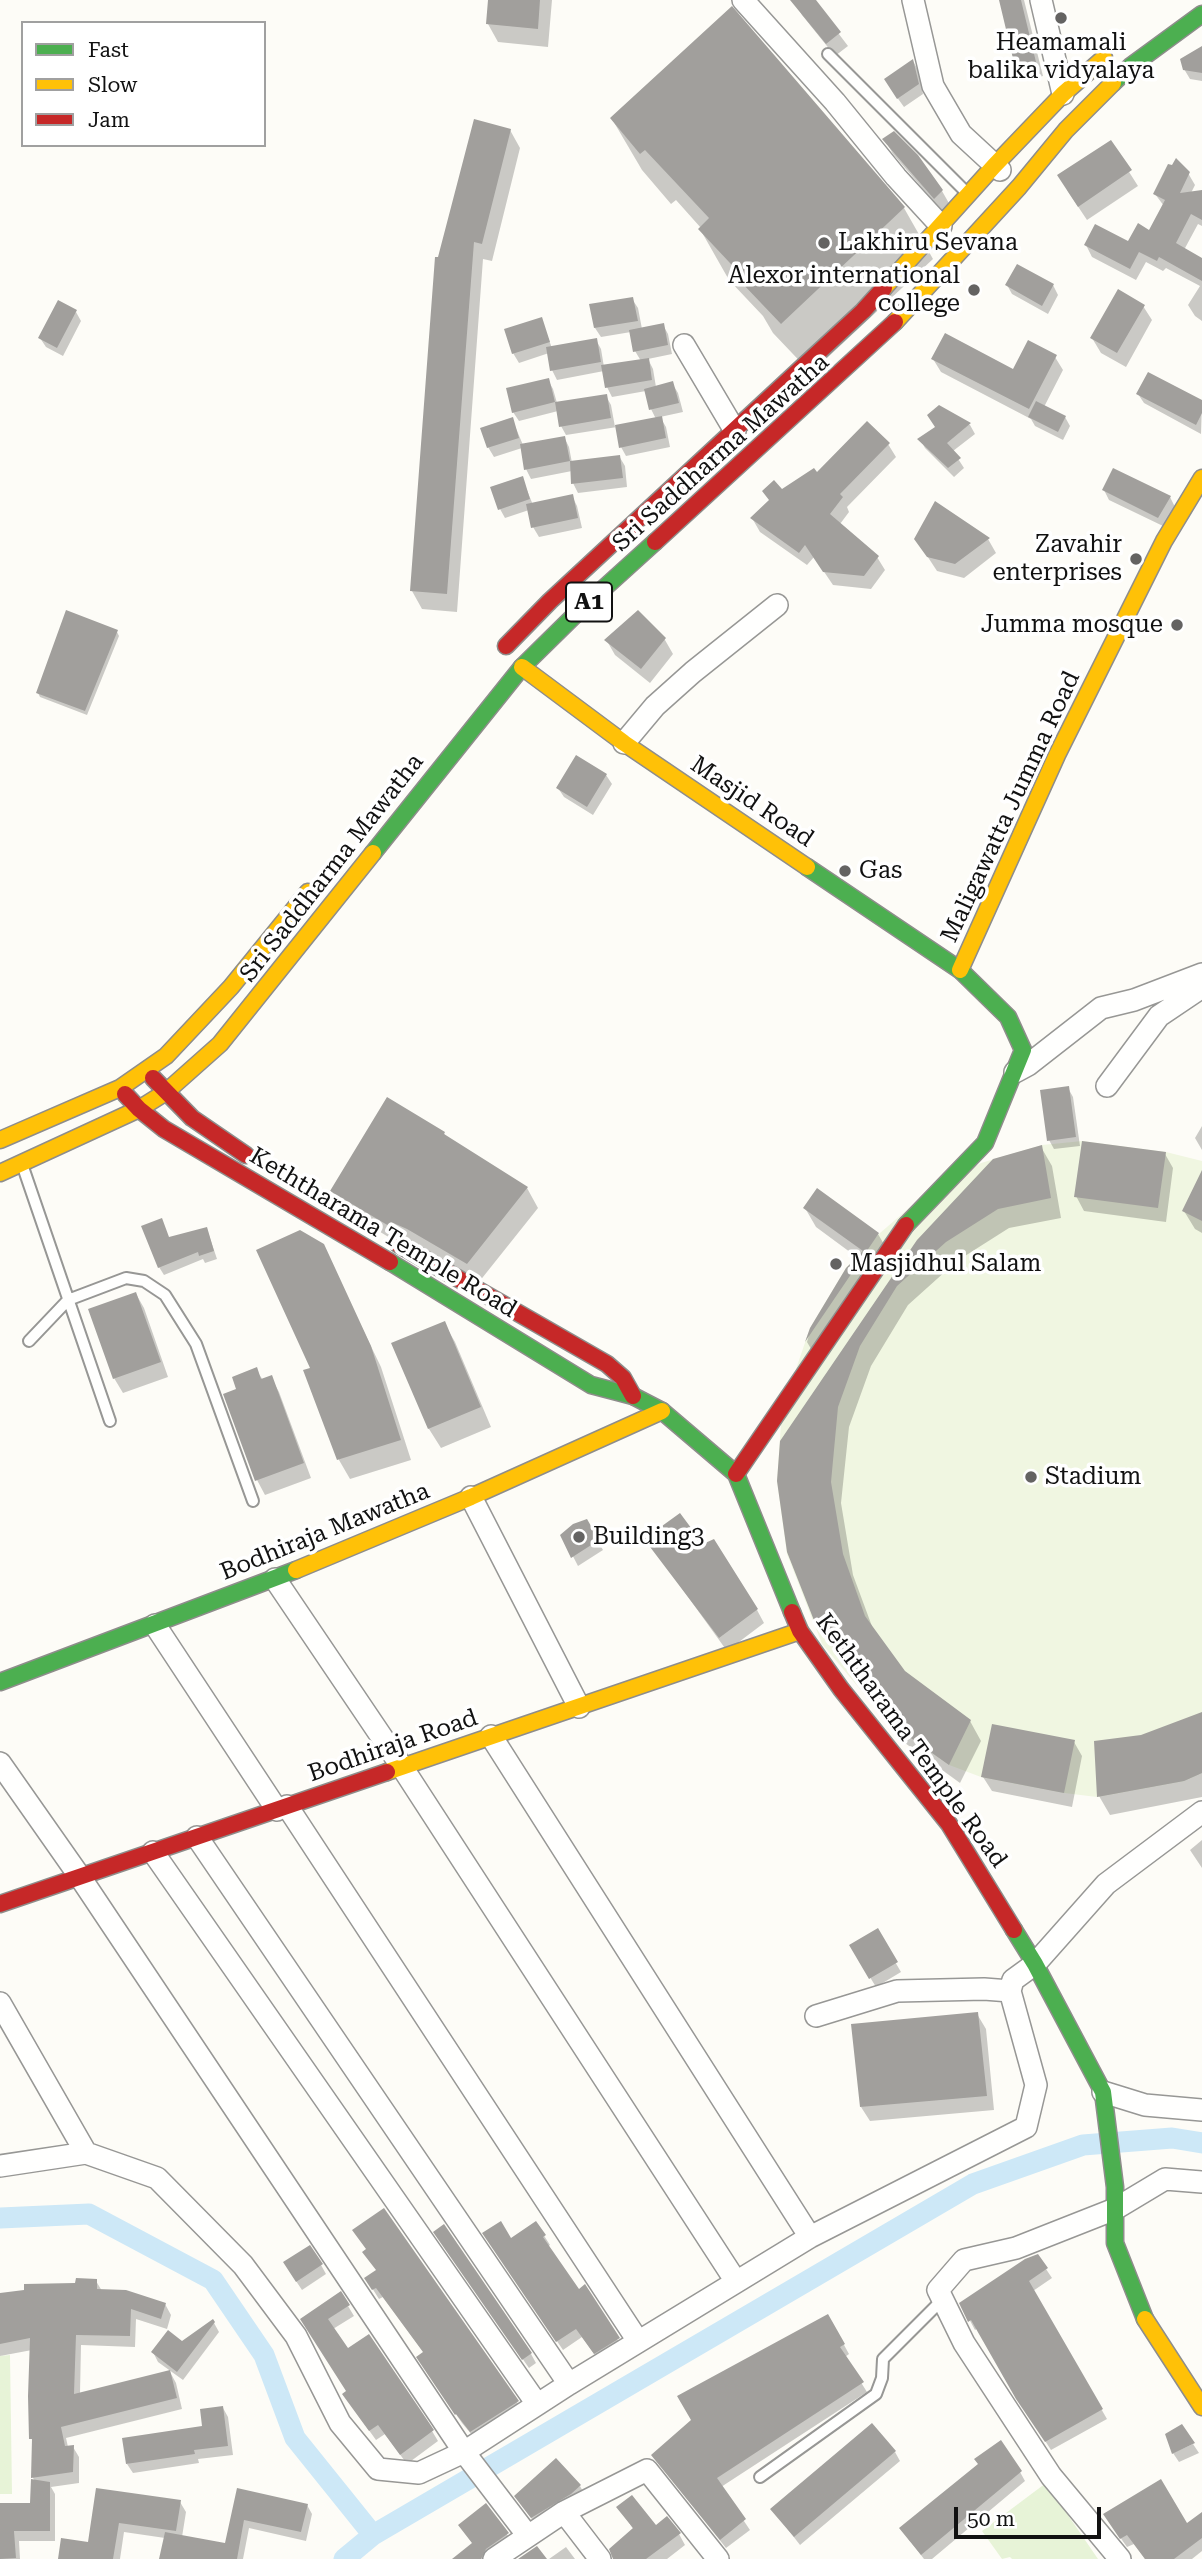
<!DOCTYPE html>
<style>
body{margin:0}
#map{position:relative;width:1202px;height:2559px;overflow:hidden;background:#fdfcf7;font-family:"Roboto Serif",serif}
canvas{display:block}
.legend{position:absolute;left:21px;top:21px;width:245px;height:126px;box-sizing:border-box;background:#fff;border:2px solid #a0a0a0;margin:0;padding:9px 12px;list-style:none;font-size:21px;color:#111}
.legend li{display:flex;align-items:center;gap:14px;height:35px}
.legend b{width:35px;border:2px solid #a0a0a0}
.scale{position:absolute;left:954px;top:2507px;width:147px;height:32px;box-sizing:border-box;border:4px solid #111;border-top:0;padding-left:9px;font-size:21px;line-height:24px;white-space:nowrap;color:#111;-webkit-text-stroke:5px #fff;paint-order:stroke}
</style>
<div id="map">
<canvas width="1202" height="2559"></canvas>
<ul class="legend">
<li><b style="height:9px;background:#4caf50"></b>Fast</li>
<li><b style="height:9px;background:#ffc107"></b>Slow</li>
<li><b style="height:9px;background:#c62828"></b>Jam</li>
</ul>
<div class="scale">50 m</div>
</div>
<script>
const c = document.querySelector('canvas').getContext('2d');
c.lineJoin = 'round';
function paint(path, color) { c.fillStyle = color; c.fill(path, 'evenodd'); }
const toPath = rows => new Path2D(rows.map(r => 'M' + r).join(''));
function stroke(path, color, width, dash) { c.strokeStyle = color; c.lineWidth = width; c.lineCap = dash ? 'butt' : 'round'; c.setLineDash(dash || []); c.stroke(path); }
function drawText(font, color, halo, rows, align = 'center') {
  c.font = font + ' "Roboto Serif",serif'; c.lineWidth = 7; c.setLineDash([]); c.textBaseline = 'middle'; c.strokeStyle = halo; c.fillStyle = color; for (const [text, x, y, turn = 0] of rows) {
    c.save(); c.translate(x, y); c.rotate((+turn || 0) * Math.PI / 180); c.textAlign = isNaN(turn) ? turn : align; if (halo) c.strokeText(text, 0, 0); c.fillText(text, 0, 0); c.restore();
  }
}
paint(toPath([
 [10,2355,12,2494,0,2494,0,2356],
 [1046,2483,1098,2559,1012,2559,1010,2557,1002,2559,982,2531]
]), '#e7f3d7');
paint(toPath([
 [1082,1141,1166,1152,1202,1161,1202,1773,1184,1781,1097,1797,1064,1793,981,1777,949,1765,886,1720,822,1644,787,1554,777,1481,782,1410,810,1328,846,1268,880,1233,923,1196,981,1163,1042,1145]
]), '#f0f6e1');
paint(toPath([
 [490,0,552,0,548,47,498,42,488,24],
 [794,0,813,0,848,46,835,56,802,15],
 [1000,0,1024,0,1043,76,1025,81,1016,66],
 [1202,48,1202,81,1190,79,1184,69],
 [913,61,918,70,923,94,904,107,891,89],
 [612,119,904,208,933,259,811,373,773,333,763,316,729,280,700,229,701,228,676,200,671,204,642,170],
 [510,130,520,148,492,261,483,259,457,612,422,609,412,591,440,259],
 [885,140,942,191,950,205,943,212,893,154],
 [1110,142,1138,186,1087,220,1067,190],
 [1188,173,1195,185,1191,193,1202,192,1202,226,1198,224,1184,250,1202,260,1202,321,1195,316,1188,305,1200,286,1166,268,1163,271,1146,262,1136,280,1092,257,1086,245,1129,244,1150,232,1164,206,1155,194],
 [1007,285,1053,285,1058,295,1048,314,1012,294],
 [632,299,638,308,642,329,663,325,668,334,672,354,648,359,653,369,656,387,672,383,678,393,683,412,660,417,666,427,670,447,626,456,621,447,617,427,566,435,561,426,558,411,519,421,513,412,548,380,553,389,557,403,606,396,611,405,615,427,656,419,651,409,646,391,612,397,607,387,604,371,557,380,552,370,549,353,519,363,513,353,541,319,552,348,596,340,601,349,604,367,641,361,635,351,631,332,601,337,595,328,591,306],
 [1143,306,1152,320,1126,367,1101,353,1092,338],
 [76,312,81,321,63,356,46,347,40,338],
 [1055,357,1063,370,1044,407,1065,417,1070,426,1063,440,1035,426,1031,419,941,372,933,359,1014,371],
 [1138,394,1202,402,1201,434,1144,403],
 [939,407,970,425,975,434,953,451,964,468,954,477,925,448,920,439,936,428],
 [512,419,523,445,564,437,569,447,572,463,619,456,625,466,627,487,578,493,573,483,572,471,531,479,526,469,522,448,494,457,488,447],
 [888,444,896,457,847,507,849,512,840,524,877,557,885,570,871,589,833,585,814,557,807,565,760,532,752,518,782,492],
 [522,478,533,505,572,496,577,506,582,528,539,537,533,527,529,510,505,518,500,509],
 [1104,490,1170,497,1175,507,1163,526,1109,500],
 [916,539,988,539,996,553,964,578,937,571],
 [638,613,665,640,673,654,650,683,615,655,607,641],
 [117,632,119,636,87,715,40,697,38,693],
 [606,775,612,784,593,815,564,797,558,788],
 [1068,1088,1073,1097,1080,1146,1054,1149,1049,1140],
 [1202,1126,1202,1150,1195,1138],
 [444,1133,446,1138,527,1188,538,1208,479,1282,400,1244,344,1210,332,1191],
 [1041,1147,1052,1166,1061,1218,1009,1228,957,1261,908,1305,871,1366,849,1427,841,1503,853,1575,873,1629,904,1672,970,1721,981,1741,960,1783,905,1743,868,1698,829,1642,817,1622,779,1481,918,1241],
 [1165,1154,1173,1168,1166,1222,1084,1211,1076,1196],
 [1202,1174,1202,1233,1195,1229,1184,1211],
 [805,1208,878,1234,889,1253,817,1359,807,1342,811,1328,858,1258,816,1227],
 [207,1229,217,1259,205,1263,203,1259,164,1275,159,1267,169,1238],
 [322,1245,381,1367,411,1460,350,1479,339,1460,305,1371,313,1369],
 [136,1294,144,1308,168,1377,123,1393,114,1378],
 [444,1323,455,1342,491,1427,441,1448,429,1429,394,1344],
 [256,1370,263,1380,271,1377,279,1392,311,1478,265,1495,257,1480,238,1390],
 [586,1521,603,1550,578,1566,562,1535],
 [647,1540,757,1610,764,1623,727,1651],
 [1202,1714,1202,1797,1110,1815,1099,1796,1142,1737],
 [1074,1742,1082,1756,1072,1807,992,1791,983,1777],
 [1202,1840,1202,1868,1190,1850],
 [877,1931,901,1972,876,1987,851,1946],
 [977,2014,986,2029,994,2110,870,2121,861,2107],
 [536,2223,550,2245,547,2247,578,2291,624,2348,600,2362,582,2337,563,2350,490,2243,511,2240],
 [440,2241,531,2354,536,2363,529,2368],
 [321,2265,326,2274,302,2290,290,2272],
 [1046,2269,1052,2278,1033,2291,1107,2419,1051,2450,1024,2408,978,2328,975,2330,961,2304],
 [377,2271,517,2402,523,2412,477,2441,462,2423,424,2367,424,2353,383,2297,379,2299,372,2288],
 [96,2281,102,2291,165,2304,171,2315,167,2329,136,2319,135,2347,81,2345,80,2394,170,2372,176,2383,182,2409,66,2438,68,2447,73,2447,79,2457,79,2483,51,2487,55,2494,55,2541,19,2541,20,2559,0,2559,0,2505,32,2505,35,2481,33,2478,34,2443,31,2438,32,2350,0,2356,0,2295],
 [348,2306,354,2316,333,2329,348,2350,432,2431,438,2441,407,2464,385,2434,376,2440,350,2404,348,2391,308,2330],
 [828,2316,849,2354,845,2357,867,2392,721,2487,750,2530,726,2548,653,2456],
 [214,2323,219,2332,183,2380,158,2362,153,2352,182,2343],
 [223,2408,228,2417,233,2455,198,2459,199,2463,133,2473,127,2464,204,2427],
 [1193,2444,1199,2453,1179,2462,1173,2453],
 [895,2452,900,2461,800,2545,772,2509],
 [1020,2472,1025,2481,932,2559,924,2559,901,2529],
 [580,2486,585,2495,538,2527,522,2506],
 [97,2490,180,2502,186,2512,182,2537,226,2545,238,2490,307,2505,312,2514,306,2541,249,2528,243,2559,161,2559,165,2538,124,2532,120,2559,60,2559,89,2544],
 [486,2505,514,2544,495,2559,456,2559,473,2544,460,2526],
 [618,2507,655,2527,679,2534,685,2545,667,2559,614,2559,634,2530],
 [1110,2523,1186,2526,1202,2524,1202,2551,1192,2559,1145,2559,1134,2544,1127,2547],
 [566,2547,575,2559,549,2559]
]), '#0003');
stroke(toPath([
 [0,2218,89,2214,213,2280,264,2355,295,2438,373,2535],
 [344,2559,373,2535,973,2184,1083,2145,1172,2138,1202,2143]
]), '#cde8f7', 21);
paint(toPath([
 [488,0,540,0,538,29,486,24],
 [790,0,816,0,841,32,826,44],
 [999,0,1021,0,1036,62,1015,67],
 [732,6,905,207,781,324,741,282,745,279,698,229,709,218,645,150,640,154,610,118],
 [1202,46,1202,73,1183,70,1180,59],
 [913,59,919,84,897,99,884,79],
 [474,119,511,129,482,244,474,242,447,594,410,591,435,257,438,257],
 [894,131,918,155,943,190,934,199,882,139],
 [1111,140,1132,170,1078,207,1057,175],
 [1176,158,1190,172,1180,193,1202,190,1202,220,1191,214,1176,243,1202,258,1202,281,1159,257,1157,261,1139,252,1130,269,1084,245,1095,224,1128,241,1138,223,1149,230,1165,200,1153,194,1168,164,1172,165],
 [1017,264,1054,284,1042,306,1005,285],
 [1118,289,1145,305,1117,353,1090,338],
 [633,297,638,321,594,328,589,304],
 [58,300,77,310,57,348,38,338],
 [542,317,550,342,512,354,504,329],
 [664,323,668,345,633,352,629,330],
 [945,333,1013,369,1028,340,1057,355,1029,409,931,359],
 [597,338,601,362,550,371,546,347],
 [649,358,652,380,605,388,601,365],
 [1148,372,1202,400,1202,413,1196,425,1136,394],
 [549,378,555,402,512,413,506,388],
 [673,381,679,403,649,410,644,389],
 [607,394,611,418,559,427,555,402],
 [1036,401,1066,416,1058,432,1028,417],
 [939,405,971,423,947,443,961,458,948,468,917,439,935,427,927,415],
 [662,416,666,438,619,448,615,425],
 [513,417,519,438,487,448,480,428],
 [867,421,890,443,840,494,843,497,830,514,879,556,864,576,823,572,805,545,799,553,750,518,769,500,762,491,774,480,782,489,814,468,817,472],
 [565,436,570,461,524,470,520,444],
 [620,455,623,478,571,484,570,461],
 [1113,468,1171,496,1158,518,1102,490],
 [523,476,530,499,498,510,490,487],
 [573,494,578,518,531,528,526,504],
 [935,501,990,538,955,564,927,557,914,539],
 [66,610,118,630,85,711,36,693],
 [638,610,666,638,641,669,604,640],
 [576,755,607,774,587,807,556,788],
 [1069,1086,1076,1137,1047,1141,1040,1090],
 [387,1097,445,1132,444,1134,528,1187,467,1264,407,1229,391,1222,389,1226,330,1191],
 [1082,1141,1166,1152,1158,1208,1074,1197],
 [1042,1145,1051,1198,998,1209,946,1242,897,1286,860,1346,838,1407,831,1482,843,1554,865,1616,905,1671,971,1720,949,1765,891,1724,855,1678,815,1623,787,1552,777,1481,780,1441,917,1240,993,1159],
 [1202,1170,1202,1221,1182,1211],
 [817,1188,879,1233,805,1342,810,1328,846,1268,863,1251,803,1208],
 [162,1218,169,1237,207,1227,214,1251,199,1256,198,1252,158,1268,141,1226],
 [300,1230,324,1244,371,1346,401,1440,337,1460,303,1370,310,1368,256,1250],
 [136,1292,161,1362,113,1379,88,1309],
 [445,1321,481,1407,428,1429,391,1343],
 [257,1367,261,1379,272,1375,304,1463,255,1481,223,1394,236,1389,232,1377],
 [680,1513,703,1544,714,1539,758,1609,719,1638,644,1539],
 [587,1519,599,1540,571,1558,560,1535,573,1524],
 [1202,1712,1202,1773,1184,1781,1097,1797,1094,1741,1141,1735],
 [992,1724,1075,1740,1064,1793,981,1777],
 [878,1928,898,1962,869,1979,849,1945],
 [978,2012,987,2096,860,2107,851,2024],
 [384,2208,519,2401,470,2432,456,2414,455,2415,416,2357,423,2352,376,2288,372,2290,364,2278,376,2270,362,2252,366,2249,352,2230],
 [501,2221,511,2238,536,2221,546,2235,543,2237,579,2289,585,2284,620,2338,594,2354,576,2329,556,2342,482,2233],
 [444,2224,532,2353,522,2360,433,2232],
 [310,2245,323,2264,296,2282,283,2262],
 [1038,2254,1048,2268,1029,2281,1103,2409,1045,2442,1016,2399,971,2320,968,2322,959,2303,1025,2259],
 [76,2278,97,2279,97,2289,126,2290,166,2303,161,2319,131,2309,130,2336,76,2335,74,2394,170,2370,177,2398,61,2427,65,2446,74,2445,73,2472,31,2478,32,2439,29,2439,28,2396,30,2338,0,2344,0,2293,24,2290,24,2284,75,2283],
 [341,2291,350,2305,328,2319,348,2348,369,2334,434,2430,400,2455,378,2425,369,2431,342,2394,346,2391,300,2319],
 [828,2314,845,2344,840,2347,864,2382,717,2478,746,2519,720,2540,651,2455,691,2420,677,2396],
 [213,2319,215,2322,177,2372,151,2352,168,2330,182,2341],
 [223,2406,228,2446,194,2450,195,2454,126,2464,122,2438,202,2426,200,2409],
 [872,2423,896,2451,794,2537,770,2509],
 [1182,2424,1195,2443,1172,2454,1165,2434],
 [1001,2440,1022,2471,921,2555,899,2528,978,2464,974,2459],
 [556,2458,581,2485,571,2494,531,2518,514,2496],
 [31,2479,50,2482,50,2531,14,2531,16,2558,0,2559,0,2503,30,2503],
 [1161,2479,1187,2523,1202,2512,1202,2538,1174,2559,1145,2559,1127,2535,1120,2539,1103,2514],
 [96,2488,181,2500,176,2531,119,2523,113,2559,58,2559,61,2538,88,2542],
 [237,2488,308,2504,301,2532,244,2520,237,2559,159,2559,165,2532,225,2543],
 [632,2495,656,2525,667,2516,681,2533,646,2559,613,2559,609,2549,633,2528,616,2507],
 [486,2503,509,2533,486,2549,481,2559,452,2559,472,2543,458,2525],
 [537,2546,547,2559,518,2559]
]), '#a19f9c');
const lane = toPath([
 [828,54,964,190],
 [24,1170,110,1421],
 [29,1341,68,1300,126,1278,144,1281,165,1295,196,1344,253,1501],
 [760,2477,876,2394,882,2378,883,2359,943,2299]
]);
const street = toPath([
 [743,0,835,102,896,177,941,226],
 [913,0,933,86,961,134,1000,170],
 [1041,0,1063,94],
 [684,345,735,431],
 [624,743,655,706,693,672,777,605],
 [1015,1072,1028,1065,1101,1008,1134,1000,1202,974],
 [1107,1086,1159,1016,1202,987],
 [471,1497,579,1707],
 [275,1579,402,1767,735,2280],
 [155,1625,277,1810],
 [491,1736,810,2237],
 [0,1763,80,1877,464,2452,528,2536],
 [287,1806,638,2341],
 [197,1837,569,2384],
 [153,1852,537,2404],
 [0,2003,86,2153],
 [816,2016,897,1991,984,1989,1010,1991],
 [1103,2092,1145,2105,1202,2110],
 [0,2166,86,2153,157,2178,243,2265,296,2336,340,2423,378,2469,419,2473,464,2452,569,2384,810,2237,1026,2127,1036,2085,1010,1991,1013,1980,1035,1964,1106,1884,1202,1812],
 [564,2512,600,2559],
 [494,2559,564,2512,647,2470,718,2559],
 [1120,2559,1051,2476,964,2343,938,2290,964,2260,1016,2248,1115,2209,1165,2179,1202,2182]
]);
const fast = toPath([
 [1113,83,1131,66,1202,14],
 [373,853,522,667,581,609,655,542],
 [807,867,960,970,1008,1017,1023,1050,985,1143,906,1225],
 [390,1262,591,1385,633,1396,662,1411,736,1474,792,1612],
 [0,1682,296,1570],
 [1014,1930,1035,1964,1103,2092,1115,2187,1115,2243,1145,2319]
]);
const slow = toPath([
 [884,288,994,166,1063,94,1104,58],
 [895,322,1019,187,1066,130,1113,83],
 [522,667,624,743,807,867],
 [960,970,1057,755,1164,541,1202,478],
 [0,1140,120,1088,166,1056,231,987,308,892],
 [0,1173,139,1109,166,1092,220,1044,373,853],
 [296,1570,471,1497,662,1411],
 [387,1772,800,1631],
 [1145,2319,1202,2407]
]);
const jam = toPath([
 [655,542,895,322],
 [506,646,550,601,863,311,884,288],
 [153,1078,192,1118,246,1155],
 [125,1094,139,1109,164,1129,390,1262],
 [398,1244,607,1364,623,1378,633,1396],
 [736,1474,906,1225],
 [792,1612,800,1631,841,1689,949,1824,1014,1930],
 [0,1904,387,1772]
]);
stroke(lane, '#979795', 14);
stroke(street, '#979795', 24);
stroke(fast, '#8e8d8b', 19);
stroke(slow, '#8e8d8b', 19);
stroke(jam, '#8e8d8b', 19);
stroke(lane, '#fffffe', 10);
stroke(street, '#fffffe', 21);
stroke(fast, '#4caf50', 16);
stroke(slow, '#ffc107', 16);
stroke(jam, '#c62828', 16);
for (const [x, y, r, color] of [
 [1061,18,7,"#646362"],
 [824,243,7,"#646362"],
 [974,290,7,"#646362"],
 [1136,559,7,"#646362"],
 [1177,625,7,"#646362"],
 [845,871,7,"#646362"],
 [836,1264,7,"#646362"],
 [1031,1477,7,"#646362"],
 [579,1537,7,"#646362"]
]) { const dot = new Path2D(); dot.arc(x, y, r, 0, 2 * Math.PI); c.fillStyle = color; c.fill(dot); stroke(dot, '#fff', 2.5); }
for (const [x, y, w] of [
 [589,602,46]
]) { const box = new Path2D(); box.roundRect(x - w / 2, y - 19.5, w, 39, 5); c.fillStyle = '#fff'; c.fill(box); stroke(box, '#111', 2); }
drawText('bold 23px', '#111', null, [
 ["A1",589,602]
]);
drawText('24px', '#111', '#fff', [
 ["Heamamali",1061,43,"center"],
 ["balika vidyalaya",1061,71,"center"],
 ["Lakhiru Sevana",838,243],
 ["Alexor international",960,276,"right"],
 ["college",960,304,"right"],
 ["Zavahir",1122,545,"right"],
 ["enterprises",1122,573,"right"],
 ["Jumma mosque",1163,625,"right"],
 ["Gas",859,871],
 ["Masjidhul Salam",850,1264],
 ["Stadium",1045,1477],
 ["Building3",593,1537]
], 'left');
drawText('24px', '#111', '#fff', [
 ["Sri Saddharma Mawatha",721,453,-42],
 ["Masjid Road",752,802,34],
 ["Maligawatta Jumma Road",1011,807,-65],
 ["Sri Saddharma Mawatha",332,868,-52],
 ["Keththarama Temple Road",383,1233,31],
 ["Bodhiraja Mawatha",325,1532,-22],
 ["Keththarama Temple Road",911,1741,54],
 ["Bodhiraja Road",393,1746,-19]
]);
</script>
